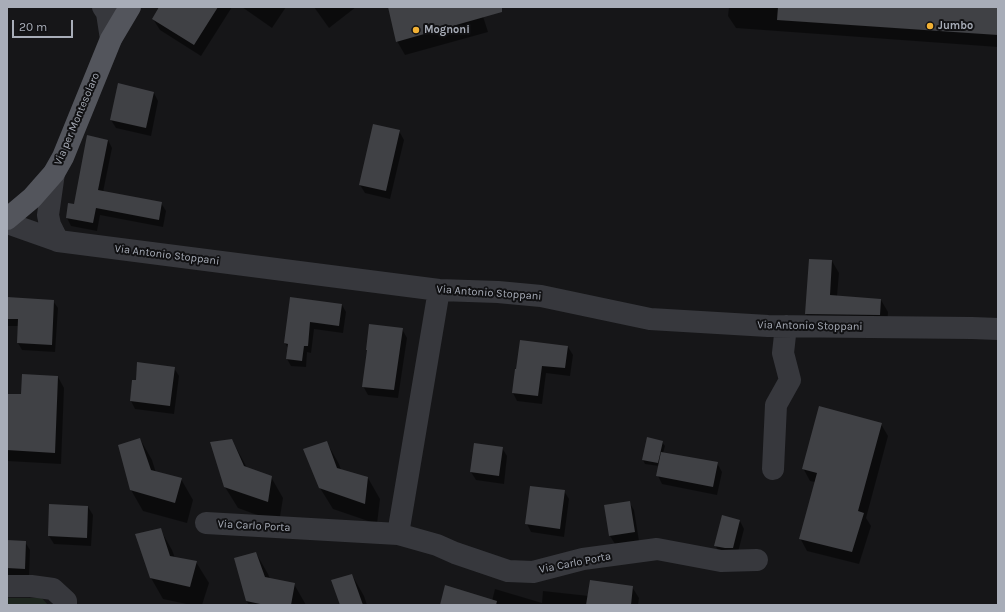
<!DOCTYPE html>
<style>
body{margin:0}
#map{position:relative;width:1005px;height:612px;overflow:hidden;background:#161618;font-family:Karla,sans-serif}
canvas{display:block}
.frame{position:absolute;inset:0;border:8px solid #a8adb8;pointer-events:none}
.scale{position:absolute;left:12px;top:20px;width:61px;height:18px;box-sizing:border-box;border:2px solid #a8adb8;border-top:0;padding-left:5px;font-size:12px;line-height:14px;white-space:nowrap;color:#a8adb8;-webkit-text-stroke:3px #111113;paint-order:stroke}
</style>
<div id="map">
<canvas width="1005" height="612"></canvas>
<div class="frame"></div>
<div class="scale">20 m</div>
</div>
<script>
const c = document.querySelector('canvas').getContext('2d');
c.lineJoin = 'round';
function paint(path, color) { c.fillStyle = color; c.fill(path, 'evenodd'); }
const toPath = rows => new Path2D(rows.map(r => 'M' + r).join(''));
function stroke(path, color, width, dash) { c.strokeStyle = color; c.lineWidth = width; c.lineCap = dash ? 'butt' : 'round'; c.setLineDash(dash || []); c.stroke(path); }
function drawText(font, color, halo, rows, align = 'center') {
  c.font = font + ' Karla,sans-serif'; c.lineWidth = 4; c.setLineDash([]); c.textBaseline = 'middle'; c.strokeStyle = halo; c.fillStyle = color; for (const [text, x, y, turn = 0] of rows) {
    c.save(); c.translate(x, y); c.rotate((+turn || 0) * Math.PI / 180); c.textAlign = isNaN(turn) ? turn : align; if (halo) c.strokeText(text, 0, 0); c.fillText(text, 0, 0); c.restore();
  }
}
paint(toPath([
 [7,598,42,598,48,605,7,605]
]), '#1e261f');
paint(toPath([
 [161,7,232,7,201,56,160,30,153,19],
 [242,7,286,7,272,28],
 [314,7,356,7,329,28],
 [389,7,480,7,488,32,405,55,397,41],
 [729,7,998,7,998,47,736,28,728,16],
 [154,93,158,101,151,136,116,128,111,120],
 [399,131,404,140,390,199,365,193,360,185],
 [108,140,112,148,103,192,161,203,166,211,163,227,100,215,97,231,71,226,67,218,69,204,74,205],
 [832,261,839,273,837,296,881,300,888,312,887,327,813,326,806,314],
 [7,298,53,301,58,308,55,352,22,350,18,343,19,326,7,326],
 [290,298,342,305,346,312,343,333,314,329,311,353,307,352,306,367,291,366,287,359,288,348,285,343],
 [402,329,407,338,398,398,368,395,363,386,368,352,367,350],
 [568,347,573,355,570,376,546,373,542,404,517,401,513,393,515,370],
 [174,368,179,376,174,414,135,409,131,401],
 [58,377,64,388,61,464,7,461,7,395,22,395],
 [881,424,888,436,866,518,871,526,859,564,807,551,800,538,815,482,810,481,803,468],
 [140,439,152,460,156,473,181,479,193,500,187,523,143,511,131,490],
 [232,440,247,468,271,477,283,498,279,523,238,508,225,487],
 [662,442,665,446,663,453,717,463,722,472,717,495,662,484,658,476,659,466,645,464,643,460],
 [327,443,339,464,341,470,368,478,380,499,377,524,333,509,320,488],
 [502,448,507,456,504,484,476,480,471,472],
 [564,491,569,499,564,537,531,532,527,524],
 [629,502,634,510,639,541,615,544,610,536],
 [88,507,93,515,91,546,54,544,49,536],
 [740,521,744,529,737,556,720,554,715,545],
 [160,529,172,550,175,558,196,562,209,583,202,605,191,605,163,599,151,578],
 [7,541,25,542,30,550,29,577,7,576],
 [256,553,268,574,270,579,294,584,306,605,249,605,246,600],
 [352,575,364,596,367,605,341,605],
 [632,587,639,598,638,605,441,605,492,601,495,589,542,603,543,591,589,596]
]), '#0007');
paint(toPath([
 [159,7,218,7,194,45,152,19],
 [388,7,502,7,502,12,396,42],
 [778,7,998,7,998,35,777,20],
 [118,83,154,92,146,128,110,120],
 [373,124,400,130,386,191,359,185],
 [87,135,108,140,98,190,162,202,159,220,96,208,93,223,66,218,68,203,74,204],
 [809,259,832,260,830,295,881,299,880,315,805,314],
 [7,297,54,300,52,345,17,343,18,319,7,319],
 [290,297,342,304,339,326,310,322,308,346,304,346,302,361,286,359,288,344,284,343],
 [369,324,403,328,394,390,362,387,367,350,366,350],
 [520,340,568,346,565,368,542,366,538,396,512,393,515,369,516,369],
 [137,362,175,367,170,406,130,401,132,380,136,380],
 [22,374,58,376,55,453,7,450,7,394,21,394],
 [819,406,882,423,858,511,864,513,852,552,799,539,817,473,802,469],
 [647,437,663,441,658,463,642,460],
 [140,438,151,470,182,478,175,503,130,490,118,445],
 [232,439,244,466,272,476,268,502,224,487,210,442],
 [327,441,337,468,368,477,365,504,319,488,303,449],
 [474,443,503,447,499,476,470,472],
 [661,452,718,462,713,487,656,476],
 [530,486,565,490,560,529,525,524],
 [630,501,635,532,609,536,604,505],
 [49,504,88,506,87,538,48,536],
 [722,515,740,520,733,548,725,548,714,546],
 [161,528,170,556,197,561,190,587,150,578,135,534],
 [7,540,26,541,25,569,7,568],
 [256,552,265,577,295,583,291,605,265,605,246,601,234,558],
 [352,574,363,605,340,605,331,580],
 [590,580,633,586,631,605,586,605],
 [445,585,497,601,496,605,440,605]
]), '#404145');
stroke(toPath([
 [103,7,107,13,111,39],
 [54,173,48,215,50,225,58,241],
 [7,223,58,241,439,290,498,292,541,296,650,319,768,326,972,328,998,329],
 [773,469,776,405,790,380,783,353,786,326],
 [206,523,398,534,437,545,455,553,508,571,533,572,583,559,657,549,721,561,757,560],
 [398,534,439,290],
 [7,586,31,586,53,589,66,601,66,605]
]), '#37383d', 22);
stroke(toPath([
 [7,219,32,198,54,173,63,157,111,39,130,7]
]), '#53555c', 22);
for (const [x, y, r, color] of [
 [930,26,4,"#f2b134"],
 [416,30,4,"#f2b134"]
]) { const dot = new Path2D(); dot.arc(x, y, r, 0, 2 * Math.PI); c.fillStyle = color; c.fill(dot); stroke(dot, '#111113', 1.5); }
drawText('bold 11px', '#a8adb8', '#111113', [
 ["Jumbo",938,26],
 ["Mognoni",424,30]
], 'left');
drawText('11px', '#a8adb8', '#111113', [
 ["Via per Montesolaro",77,119,-67],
 ["Via Antonio Stoppani",167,255,7],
 ["Via Antonio Stoppani",489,293,4],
 ["Via Antonio Stoppani",810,326,1],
 ["Via Carlo Porta",254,526,3],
 ["Via Carlo Porta",575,563,-11]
]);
</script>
